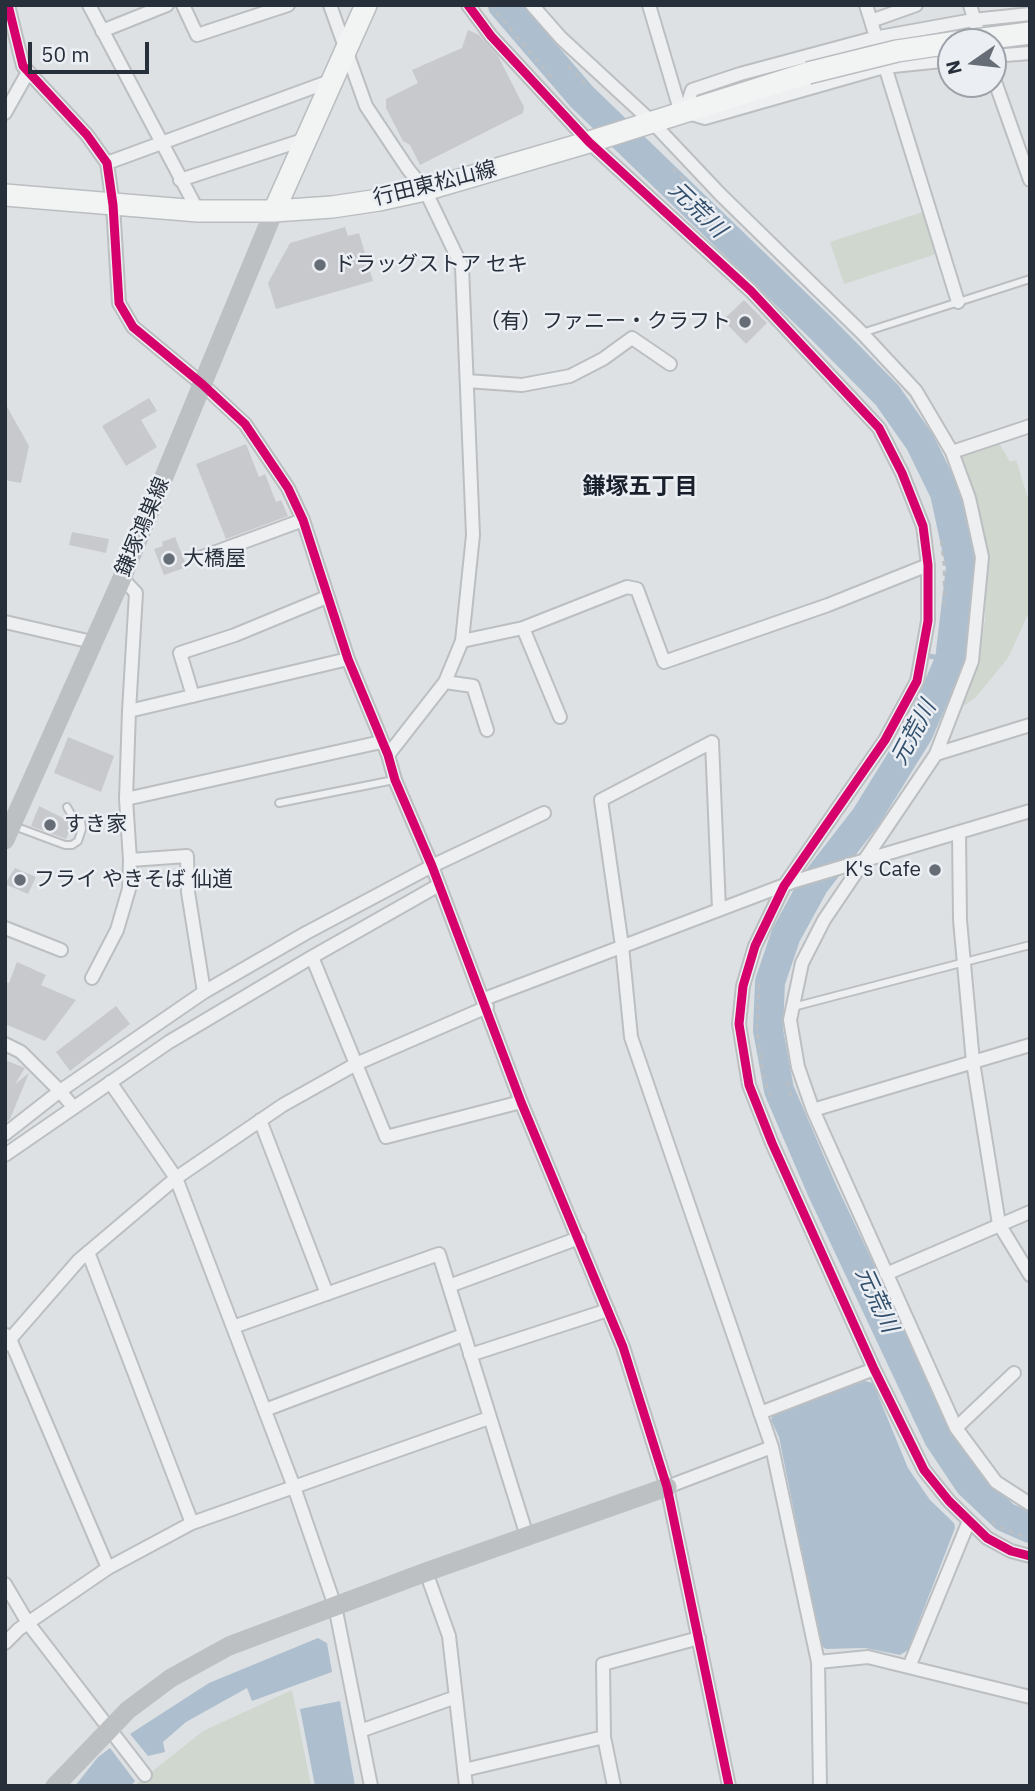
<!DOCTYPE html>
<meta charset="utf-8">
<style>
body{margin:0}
#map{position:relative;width:1035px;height:1791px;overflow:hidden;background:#dee1e4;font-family:"IBM Plex Sans",sans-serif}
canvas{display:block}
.frame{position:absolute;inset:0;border:7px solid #272f3b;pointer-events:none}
.north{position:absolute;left:937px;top:28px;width:70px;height:70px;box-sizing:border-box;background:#ebeff4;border:2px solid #9da2aa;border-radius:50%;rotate:256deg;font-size:19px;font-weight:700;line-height:28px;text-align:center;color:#272f3b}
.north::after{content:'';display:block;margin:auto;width:24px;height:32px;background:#676d76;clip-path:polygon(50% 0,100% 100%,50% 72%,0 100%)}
.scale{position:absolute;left:28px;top:42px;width:121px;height:32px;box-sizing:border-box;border:4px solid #272f3b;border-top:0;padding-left:9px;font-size:21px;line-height:24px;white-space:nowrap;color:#272f3b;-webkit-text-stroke:5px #ebeff4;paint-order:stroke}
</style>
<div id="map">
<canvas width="1035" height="1791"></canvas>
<div class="frame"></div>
<div class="north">N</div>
<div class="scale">50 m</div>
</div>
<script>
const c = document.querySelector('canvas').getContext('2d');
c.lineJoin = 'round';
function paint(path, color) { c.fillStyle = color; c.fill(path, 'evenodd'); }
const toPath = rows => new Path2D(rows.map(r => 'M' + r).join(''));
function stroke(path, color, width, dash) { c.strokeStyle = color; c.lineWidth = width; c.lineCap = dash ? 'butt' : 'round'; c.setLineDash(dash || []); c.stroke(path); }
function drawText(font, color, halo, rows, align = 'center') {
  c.font = font + ' "IBM Plex Sans","Noto Sans JP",sans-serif'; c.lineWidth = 5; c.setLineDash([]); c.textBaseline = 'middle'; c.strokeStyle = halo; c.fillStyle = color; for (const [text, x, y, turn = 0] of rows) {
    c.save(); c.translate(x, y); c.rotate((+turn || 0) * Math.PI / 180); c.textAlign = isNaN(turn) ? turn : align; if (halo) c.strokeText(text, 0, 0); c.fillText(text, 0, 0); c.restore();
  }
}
paint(toPath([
 [923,212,936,254,844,284,830,242],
 [998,441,1010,462,1016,460,1030,505,1030,610,1008,658,976,697,961,708,969,691,985,621,987,552,959,459,960,455],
 [292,1690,311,1786,134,1786,203,1731]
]), '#cfd7cf');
paint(toPath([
 [865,1381,873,1383,908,1468,930,1500,954,1523,955,1528,908,1650,900,1655,865,1648,826,1649,821,1646,779,1437,771,1420,774,1413],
 [318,1638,327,1643,332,1672,252,1701,247,1688,186,1722,163,1742,165,1752,148,1756,130,1734,209,1683],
 [340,1701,355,1786,315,1786,300,1709],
 [110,1748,135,1781,131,1786,75,1786,98,1757]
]), '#adbfce');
stroke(toPath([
 [929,656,950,660]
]), '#adbfce', 5);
stroke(toPath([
 [503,5,582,97,821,328,887,395,920,442,945,493,961,567,950,660,918,733,866,817,814,884,786,935,770,982,768,1030,779,1090,822,1190,939,1438,969,1483,1005,1517,1030,1528]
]), '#adbfce', 30);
paint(toPath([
 [468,30,479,35,498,56,524,107,523,113,420,165,410,145,403,141,386,108,386,99,418,83,412,70,462,48],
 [345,227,348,236,359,233,373,281,276,309,268,283,290,243],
 [744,300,767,323,746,344,723,320],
 [149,398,157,411,141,420,157,447,126,466,102,426],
 [5,403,29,446,21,483,5,480],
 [246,444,259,477,265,474,276,502,281,500,288,516,226,539,196,464],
 [72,532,109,539,106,553,69,545],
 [175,537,187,567,164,575,154,549,163,546,162,542],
 [68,737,114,756,101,792,54,773],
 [39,806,73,823,66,839,31,826],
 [15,868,36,877,28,894,5,884],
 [17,962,46,975,41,985,76,1000,45,1041,5,1024,5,982,9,983],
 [116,1006,130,1024,70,1071,56,1052],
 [5,1060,25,1068,15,1084,29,1073,10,1119,5,1123]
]), '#c7c9cc');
const lane = toPath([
 [862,333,1030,279],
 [279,803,394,780],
 [14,826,65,845,72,845,78,841,82,829,81,821,71,814,67,807],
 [793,1007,1030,945]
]);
const street = toPath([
 [8,5,23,66,87,135,107,163,113,205,119,303,133,327,202,384,245,424,288,488,303,520,348,659,388,755,395,780,432,866,521,1102,623,1347,667,1487,729,1786],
 [89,5,198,211],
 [183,5,197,35,288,5],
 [330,5,366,106,408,169,425,190,462,267,473,535,462,641,445,682,388,755],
 [468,5,491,36,589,142,751,291,879,428,902,473,923,526,928,565,928,621,917,681,885,740,784,886,755,946,743,986,739,1024,749,1085,772,1143,874,1369,924,1470,949,1501,987,1538,1011,1551,1030,1556],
 [532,5,561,38,652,122,720,194,862,333,916,391,952,452,969,498,982,557,972,661,936,754,824,920,802,963,790,1020,798,1067,813,1110,956,1428,996,1482,1030,1504],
 [649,5,681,113],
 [866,5,958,302],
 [970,5,981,42],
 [871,21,916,5],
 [102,31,167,5],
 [993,56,1030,53],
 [951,60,884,67,705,118,685,112,692,90,740,74,874,38,973,20,1030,14],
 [993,76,1030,180],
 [5,113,28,72],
 [107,163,333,80],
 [180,180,306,139],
 [467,381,522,385,570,376,603,359,632,338,670,364],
 [952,452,1030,426],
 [200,558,303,520],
 [122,578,136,593,129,711,348,659],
 [5,622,92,642],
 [523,628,560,717],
 [462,641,523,628,627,587,637,589,664,662,828,605,928,565],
 [445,682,473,686,487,730],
 [193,696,180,653,235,635,327,597],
 [129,711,126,799,130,860,187,856,188,892,204,992],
 [936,754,1030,725],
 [126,799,381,742],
 [959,832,960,920,973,1062,999,1224,1030,1275],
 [719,909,712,742,601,800,622,946,631,1037,772,1447,818,1662,820,1786],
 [5,928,61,950],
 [312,957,439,885],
 [92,978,117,930,129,889,130,860],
 [484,999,795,881,1030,811],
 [5,1044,21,1052,60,1091,5,1134],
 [110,1082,176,1178,294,1487,335,1606,371,1786],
 [73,1107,60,1091,204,992,306,933,432,866,544,813],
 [813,1110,1030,1045],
 [260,1120,327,1294],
 [5,1155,169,1042,312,957,386,1137,521,1102],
 [88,1252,192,1523],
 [886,1274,1030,1212],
 [449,1286,579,1238],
 [233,1327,439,1254,527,1536],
 [6,1335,10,1339,108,1568],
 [5,1345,79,1260,176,1178,283,1105,356,1064,487,1007],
 [470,1355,608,1310],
 [265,1410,463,1335],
 [760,1413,874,1369],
 [956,1428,1014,1373],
 [667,1487,772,1447],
 [426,1572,449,1636,466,1786],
 [5,1584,28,1623,145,1775],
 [5,1643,19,1629,108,1568,192,1523,489,1418],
 [818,1662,868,1657,1030,1697],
 [909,1667,969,1521],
 [360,1731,456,1697],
 [464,1770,604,1737],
 [614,1786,604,1737,603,1664,699,1638]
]);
const primary = toPath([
 [5,195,198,211,274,211,332,207,379,200,425,190,589,142,808,73],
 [274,211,366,5]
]);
stroke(lane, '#bcbfc2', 10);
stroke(street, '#bcbfc2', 16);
stroke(primary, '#bbbec1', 24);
stroke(toPath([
 [490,5,552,78],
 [568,66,586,84,588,83],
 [673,169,688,183],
 [941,541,944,565,944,608],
 [759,984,757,1029,763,1075,770,1095],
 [787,1082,791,1096],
 [992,1521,997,1526,1030,1539]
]), '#bcbfc2', 2.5, [5, 5]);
stroke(lane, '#eeeff0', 6);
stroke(street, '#eeeff0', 12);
stroke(toPath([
 [5,840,122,578,274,211],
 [55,1786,128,1710,171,1678,229,1646,426,1572,667,1487]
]), '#bcc0c3', 19);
stroke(primary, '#f2f4f4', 21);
const primaryBridge = toPath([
 [959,42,1030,33],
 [808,73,897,51,951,43]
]);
stroke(primaryBridge, '#bbbec1', 24, []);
stroke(primaryBridge, '#f2f4f4', 21);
stroke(toPath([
 [8,5,23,66,87,135,107,163,113,205,119,303,133,327,202,384,245,424,288,488,303,520,348,659,388,755,395,780,432,866,521,1102,623,1347,667,1487,729,1786],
 [468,5,491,36,589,142,751,291,879,428,902,473,923,526,928,565,928,621,917,681,885,740,784,886,755,946,743,986,739,1024,749,1085,772,1143,874,1369,924,1470,949,1501,987,1538,1011,1551,1030,1556]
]), '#d6006c', 9);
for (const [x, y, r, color] of [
 [320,265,7,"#676d76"],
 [745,322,7,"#676d76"],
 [169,559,7,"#676d76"],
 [50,825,7,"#676d76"],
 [935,870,7,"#676d76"],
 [20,880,7,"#676d76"]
]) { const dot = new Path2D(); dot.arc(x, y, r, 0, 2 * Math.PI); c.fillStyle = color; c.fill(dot); stroke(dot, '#ebeff4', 2.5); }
drawText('21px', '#272f3b', '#ebeff4', [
 ["行田東松山線",435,184,-14],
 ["鎌塚鴻巣線",143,527,-67]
]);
drawText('21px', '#272f3b', '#ebeff4', [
 ["ドラッグストア セキ",334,265],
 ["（有）ファニー・クラフト",731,322,"right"],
 ["大橋屋",183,559],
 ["すき家",64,825],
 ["K's Cafe",921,870,"right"],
 ["フライ やきそば 仙道",34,880]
], 'left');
drawText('italic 23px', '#33506d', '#ebeff4', [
 ["元荒川",697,210,44],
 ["元荒川",914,733,-62],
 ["元荒川",876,1300,65]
]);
drawText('bold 23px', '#19202c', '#ebeff4', [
 ["鎌塚五丁目",640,487]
]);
</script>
